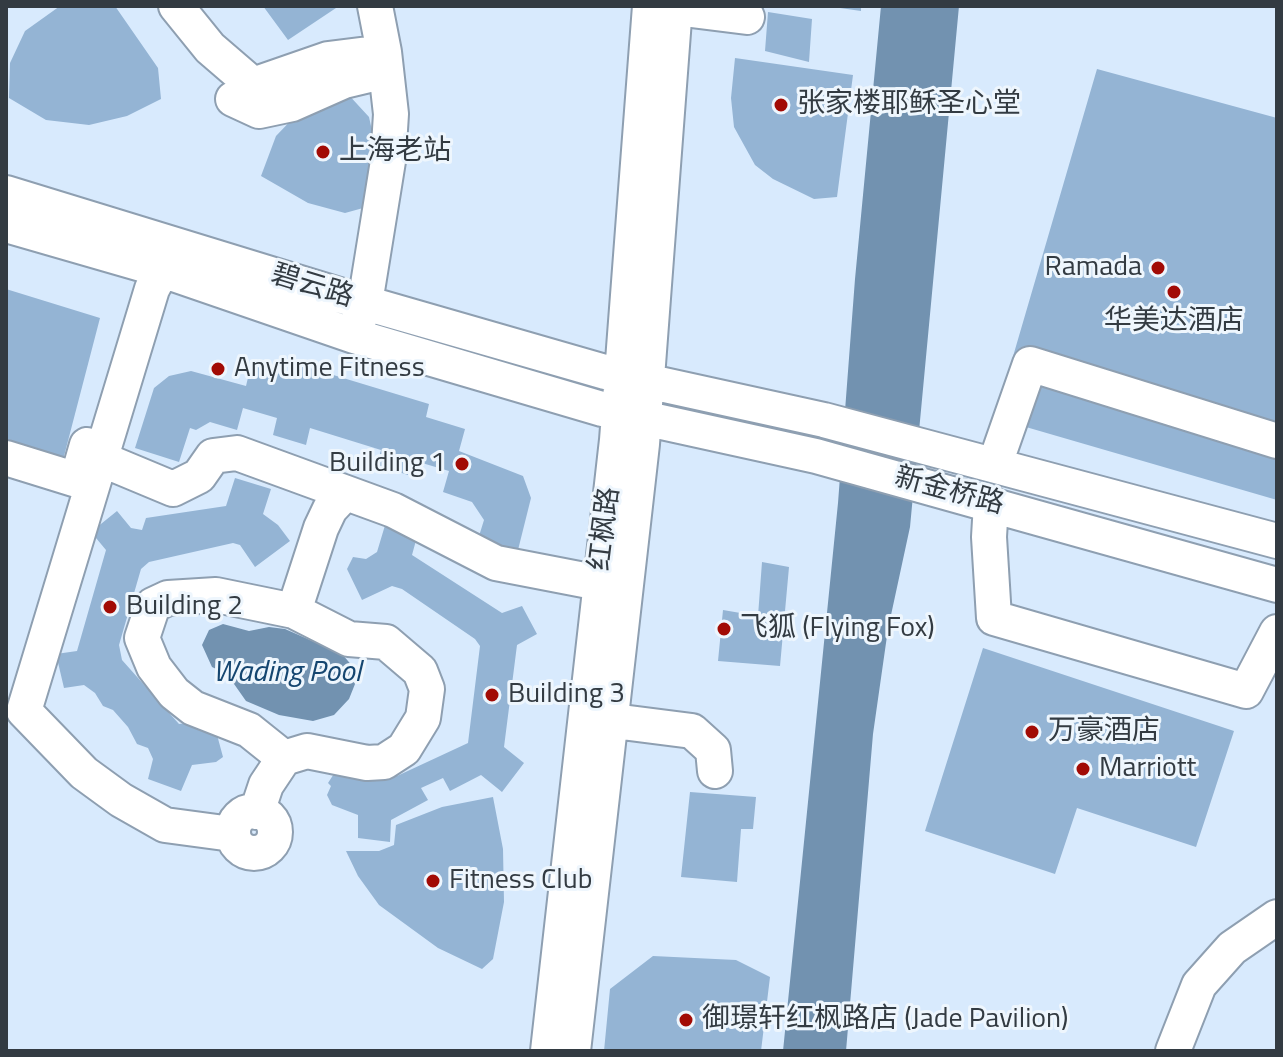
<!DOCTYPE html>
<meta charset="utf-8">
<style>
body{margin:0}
#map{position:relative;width:1283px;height:1057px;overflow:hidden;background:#d8eafd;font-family:"Titillium Web",sans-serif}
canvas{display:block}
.frame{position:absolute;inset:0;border:8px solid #333b42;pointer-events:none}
</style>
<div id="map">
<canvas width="1283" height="1057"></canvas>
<div class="frame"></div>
</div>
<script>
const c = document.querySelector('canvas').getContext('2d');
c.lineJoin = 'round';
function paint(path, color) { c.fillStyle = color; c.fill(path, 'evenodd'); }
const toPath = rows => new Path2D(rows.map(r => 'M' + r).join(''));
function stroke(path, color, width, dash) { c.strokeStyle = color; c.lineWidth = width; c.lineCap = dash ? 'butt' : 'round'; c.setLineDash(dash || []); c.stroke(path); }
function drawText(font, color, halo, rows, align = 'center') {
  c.font = font + ' "Titillium Web","Noto Sans SC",sans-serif'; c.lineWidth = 6; c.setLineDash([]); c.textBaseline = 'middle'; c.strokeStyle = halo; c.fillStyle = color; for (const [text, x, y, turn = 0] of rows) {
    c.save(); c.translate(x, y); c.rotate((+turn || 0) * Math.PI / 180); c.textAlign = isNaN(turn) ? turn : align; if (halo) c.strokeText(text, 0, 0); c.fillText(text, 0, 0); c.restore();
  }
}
paint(toPath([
 [881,6,959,6,910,527,888,629,873,734,846,1051,783,1051,838,503,855,279],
 [223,624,249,631,269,627,285,629,342,654,354,668,355,684,349,699,334,715,313,721,279,715,246,701,227,674,212,667,202,645,209,630]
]), '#7292b0');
paint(toPath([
 [60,6,115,6,158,68,161,99,127,116,89,125,46,120,9,98,10,63,25,31],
 [263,6,339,6,288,40],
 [826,6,861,6,861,11],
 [768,12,812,19,809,62,765,51],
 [735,58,853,75,837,197,814,199,773,179,755,165,734,127,731,98],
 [1097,69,1277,118,1277,500,995,418],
 [346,92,369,117,380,167,374,205,345,213,308,203,261,176,276,136,300,111],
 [6,289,100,318,63,460,6,442],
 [297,364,429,404,426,417,465,429,459,451,523,476,531,498,515,562,475,549,484,520,472,502,443,492,449,471,412,460,408,475,377,465,381,450,310,428,306,445,273,435,277,418,243,408,237,430,210,422,196,430,190,428,179,462,135,448,154,388,169,376,191,371,246,386,251,365,293,378],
 [235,478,271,489,263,514,278,525,290,541,255,567,240,545,233,543,149,562,141,569,119,645,122,660,179,724,213,720,223,757,216,762,192,765,181,791,148,779,153,759,148,748,137,744,128,727,113,710,103,706,95,693,84,685,64,688,56,654,77,651,106,550,91,532,117,511,131,528,142,530,146,518,226,506],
 [386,522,418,533,412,555,502,613,522,606,537,634,517,645,504,747,524,763,502,792,481,775,450,791,443,778,421,788,428,800,391,820,390,842,358,838,358,815,332,805,327,795,331,786,328,783,337,769,397,776,468,743,480,646,475,639,402,589,392,586,362,600,347,569,353,557,366,559,377,552],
 [762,562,789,567,780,666,718,661,723,610,758,616],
 [983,648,1234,731,1196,847,1077,808,1055,874,925,831],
 [690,792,756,797,753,829,741,829,737,882,681,877],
 [493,797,503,849,504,902,493,959,482,969,438,948,379,905,358,876,346,851,379,851,394,845,396,825,442,807],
 [653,956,736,960,770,977,761,1051,604,1051,610,989]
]), '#94b4d4');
const minor = toPath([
 [176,6,210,48,253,85,328,59,384,52,391,114,388,161,365,303,357,325],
 [375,6,384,52],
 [675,8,747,17],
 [233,99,259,111,292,104,344,81,386,71],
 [6,193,365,303,605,372,824,420,1277,541],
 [6,225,162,270,354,336,602,409,816,456,1277,585],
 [162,270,152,289,24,711,84,773,121,800,165,825,232,834],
 [6,458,77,480,87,445],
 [101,459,173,489,199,476,213,456,237,453,393,510,496,563,584,580],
 [995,464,1030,364,1277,441],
 [991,503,989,537,994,618,1246,691,1277,632],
 [294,611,321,528,330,509,345,493],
 [590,718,692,731,713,750,715,771],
 '233 832a21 21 0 1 1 42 0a21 21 0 1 1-42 0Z',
 [257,812,266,785,284,758,307,751,367,763,384,762,404,749,423,718,427,689,420,671,386,642,349,639,294,611,216,595,168,598,153,605,142,638,154,667,174,693,193,708,249,730,284,758],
 [548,1051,617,440,650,6],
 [573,1051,642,444,675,6],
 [1173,1051,1199,985,1232,948,1277,917]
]);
stroke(minor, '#8e9fb1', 38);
stroke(minor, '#fff', 34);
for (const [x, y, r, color] of [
 [781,105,8,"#a20b05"],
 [323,152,8,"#a20b05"],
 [1158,268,8,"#a20b05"],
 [1174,292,8,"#a20b05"],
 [218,369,8,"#a20b05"],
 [462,464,8,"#a20b05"],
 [110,607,8,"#a20b05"],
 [724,629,8,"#a20b05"],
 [492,695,8,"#a20b05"],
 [1032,732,8,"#a20b05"],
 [1083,769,8,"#a20b05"],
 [433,881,8,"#a20b05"],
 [686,1020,8,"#a20b05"]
]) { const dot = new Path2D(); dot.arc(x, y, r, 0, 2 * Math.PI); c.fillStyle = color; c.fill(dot); stroke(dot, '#eef6fd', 3); }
drawText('28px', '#333b42', '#eef6fd', [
 ["张家楼耶稣圣心堂",797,105],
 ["上海老站",339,152],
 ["Ramada",1142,268,"right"],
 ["华美达酒店",1174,322,"center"],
 ["Anytime Fitness",234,369],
 ["Building 1",446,464,"right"],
 ["Building 2",126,607],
 ["飞狐 (Flying Fox)",740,629],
 ["Building 3",508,695],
 ["万豪酒店",1048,732],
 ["Marriott",1099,769],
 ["Fitness Club",449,881],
 ["御璟轩红枫路店 (Jade Pavilion)",702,1020]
], 'left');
drawText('28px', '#333b42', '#eef6fd', [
 ["碧云路",312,287,17],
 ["新金桥路",949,492,15],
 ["红枫路",606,529,-83]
]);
drawText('italic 30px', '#154670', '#eef6fd', [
 ["Wading Pool",287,674]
]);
</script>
